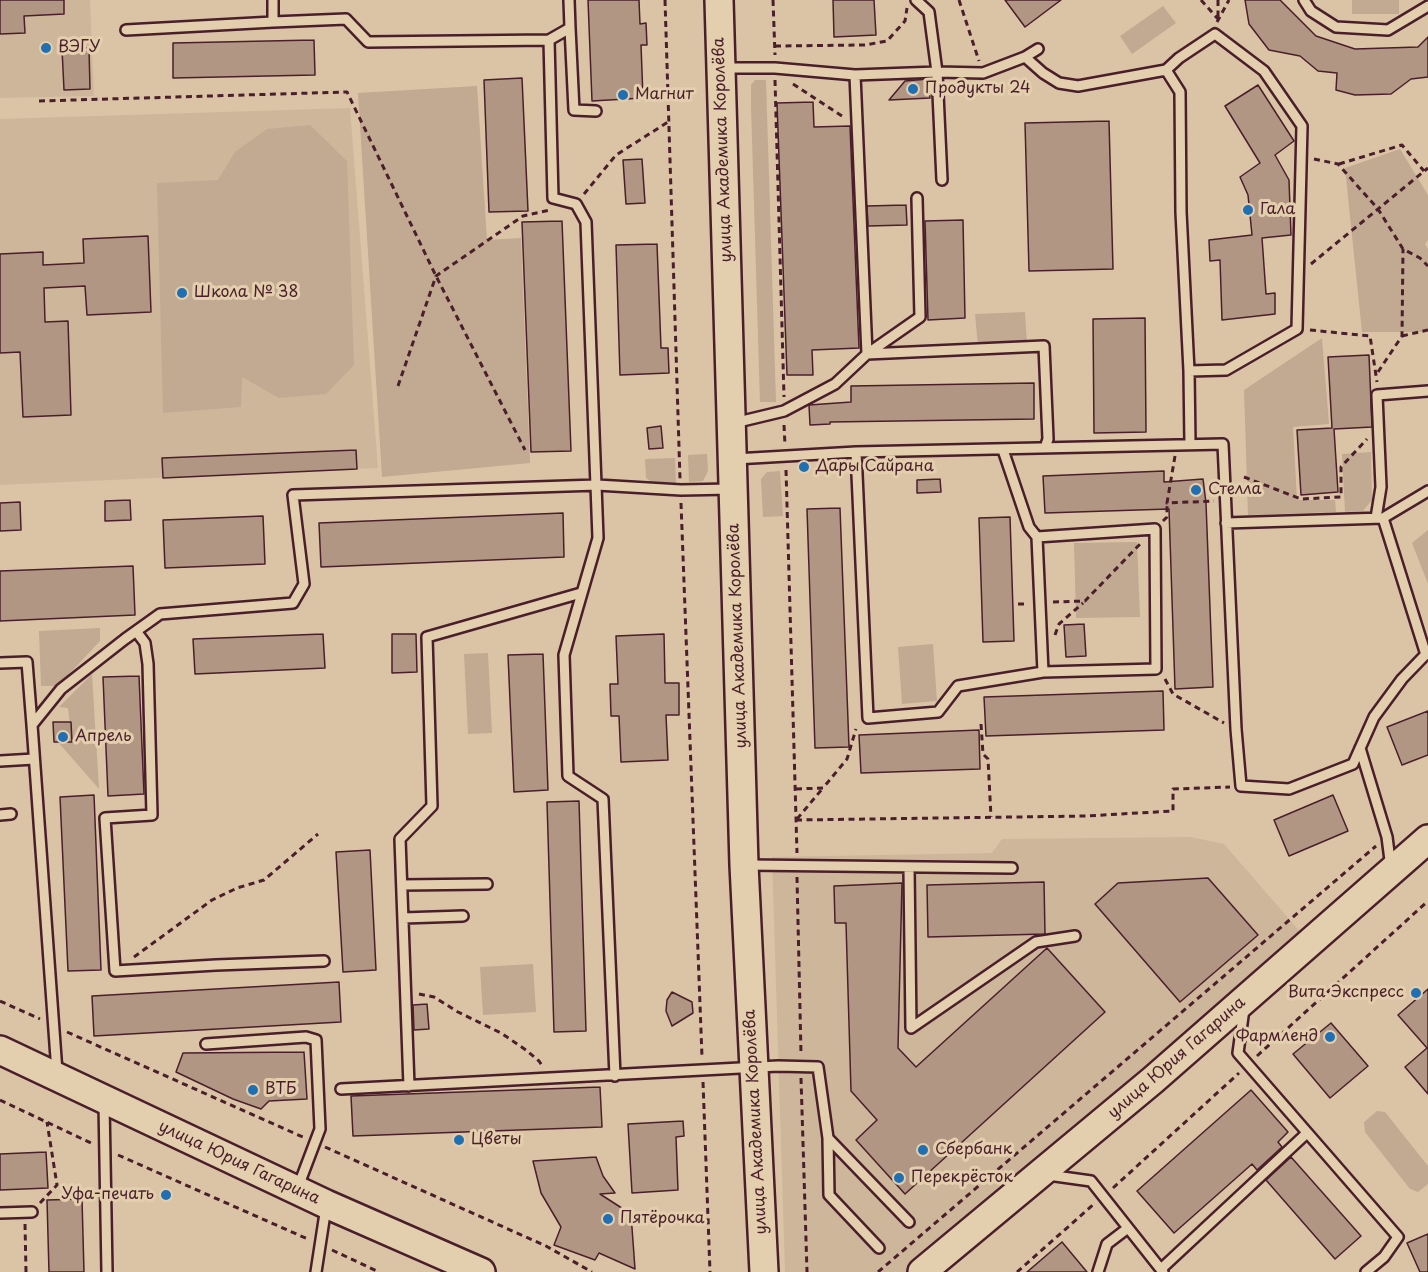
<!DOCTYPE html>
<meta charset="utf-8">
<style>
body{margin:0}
canvas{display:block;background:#dac4a5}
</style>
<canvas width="1428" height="1272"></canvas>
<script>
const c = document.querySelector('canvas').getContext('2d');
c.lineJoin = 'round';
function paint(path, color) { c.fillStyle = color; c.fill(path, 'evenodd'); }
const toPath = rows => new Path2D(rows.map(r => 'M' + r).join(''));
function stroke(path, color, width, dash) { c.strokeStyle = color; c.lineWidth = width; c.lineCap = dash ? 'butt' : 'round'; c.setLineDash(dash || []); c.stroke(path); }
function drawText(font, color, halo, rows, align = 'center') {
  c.font = font + ' "Playpen Sans",sans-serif'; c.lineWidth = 6; c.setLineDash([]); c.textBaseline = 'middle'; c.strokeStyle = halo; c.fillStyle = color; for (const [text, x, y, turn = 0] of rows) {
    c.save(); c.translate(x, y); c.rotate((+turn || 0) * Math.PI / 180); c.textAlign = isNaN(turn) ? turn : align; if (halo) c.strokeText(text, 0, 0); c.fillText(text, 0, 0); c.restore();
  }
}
paint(toPath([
 [0,0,90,0,94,96,0,98],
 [350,108,378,468,0,485,0,119],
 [1191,837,1224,844,1303,935,912,1272,785,1272,772,857,992,853,1002,839]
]), '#ceb69b');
paint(toPath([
 [1352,0,1399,0,1399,14,1352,14],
 [1163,6,1176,23,1132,54,1120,36],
 [755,80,766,80,776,402,760,402,751,106,751,85],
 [477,86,487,240,521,238,530,463,382,477,358,93],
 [310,125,347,161,354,365,326,394,279,398,242,377,241,407,163,413,157,183,218,180,235,152,267,129],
 [1400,149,1428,195,1428,240,1425,244,1428,249,1428,332,1362,332,1345,168],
 [1025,312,1027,345,978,347,975,314],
 [1322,338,1329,424,1293,427,1297,500,1335,500,1336,512,1248,515,1244,390],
 [1371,452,1372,500,1363,511,1345,512,1342,454],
 [707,454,708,471,703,481,689,482,688,455],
 [675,458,676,483,654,484,646,478,645,459],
 [780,471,783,516,763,517,761,479,767,472],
 [1428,530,1428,584,1412,543],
 [1137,542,1140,617,1076,618,1074,543],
 [100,628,100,641,58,686,41,686,39,631],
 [933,644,937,701,902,704,898,647],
 [488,653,492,733,468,734,464,654],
 [92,674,99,789,58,742,72,741,68,708,59,707],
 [533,964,536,1012,483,1015,480,967],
 [1377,1111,1385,1112,1428,1166,1428,1184,1418,1192,1410,1189,1365,1132,1364,1122]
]), '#c2a991');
const building = toPath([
 [0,0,64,0,64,14,24,16,25,33,0,34,0,0],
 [588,0,639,0,640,24,646,23,647,45,641,45,643,98,592,101,588,0],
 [833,0,874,0,876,35,834,37,833,0],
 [1005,0,1061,0,1025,27,1005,0],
 [1245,0,1280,0,1316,36,1355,49,1418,47,1428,37,1428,77,1411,79,1391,94,1355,95,1336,90,1337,73,1318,71,1300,56,1269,50,1249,24,1245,0],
 [314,40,315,75,173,78,173,43,314,40],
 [89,48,90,89,64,90,62,49,89,48],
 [522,78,528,211,489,212,484,80,522,78],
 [928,79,930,98,889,100,905,81,928,79],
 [1258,85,1294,141,1275,155,1289,180,1291,235,1262,238,1266,294,1275,293,1275,314,1222,320,1220,260,1210,261,1209,240,1252,235,1248,195,1240,177,1260,163,1225,106,1258,85],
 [813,102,814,127,850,126,859,348,812,350,813,375,787,375,777,103,813,102],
 [1109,121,1113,269,1029,271,1025,123,1109,121],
 [642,159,645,203,626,204,623,160,642,159],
 [906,205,907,225,868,226,867,206,906,205],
 [963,220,965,318,928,320,925,221,963,220],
 [562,221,571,451,531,452,522,222,562,221],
 [148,236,151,312,87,315,85,286,44,288,45,322,68,321,71,415,23,417,20,352,0,353,0,254,43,252,43,265,84,263,83,239,148,236],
 [657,244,661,348,668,348,669,373,620,375,616,245,657,244],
 [1145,318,1146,432,1094,433,1093,319,1145,318],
 [1369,355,1372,427,1334,429,1338,492,1301,495,1297,430,1332,428,1328,357,1369,355],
 [1034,383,1034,419,830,422,830,424,810,425,809,405,851,402,851,386,1034,383],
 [661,426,663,448,649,449,647,428,661,426],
 [356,450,357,469,163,478,162,458,356,450],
 [1164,471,1164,482,1203,479,1206,503,1213,687,1175,689,1169,509,1045,513,1043,476,1164,471],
 [940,479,941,492,917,493,917,480,940,479],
 [130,500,131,520,105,521,105,501,130,500],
 [20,502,21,530,0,531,0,503,20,502],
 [840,508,849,747,815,748,807,509,840,508],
 [563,513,564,557,321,567,319,523,563,513],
 [263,516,265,564,165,568,163,520,263,516],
 [1010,517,1014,641,983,642,979,518,1010,517],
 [133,566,135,615,0,621,0,571,133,566],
 [1084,624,1086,656,1066,657,1064,625,1084,624],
 [323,634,325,668,195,674,193,639,323,634],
 [392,634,416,634,417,672,392,673,392,634],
 [664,634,665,683,679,683,679,715,666,715,668,760,621,762,619,716,611,716,610,684,618,684,616,636,664,634],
 [543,654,548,790,514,792,508,655,543,654],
 [139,676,144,794,108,796,103,677,139,676],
 [1163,691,1164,730,986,736,984,697,1163,691],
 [1428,711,1428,755,1402,765,1387,727,1428,711],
 [53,722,71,722,72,742,54,742,53,722],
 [979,730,980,769,861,773,859,735,979,730],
 [94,795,101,970,68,971,60,797,94,795],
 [1333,795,1348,831,1289,856,1274,820,1333,795],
 [579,801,586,1031,554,1032,547,802,579,801],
 [370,850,376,970,343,972,336,852,370,850],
 [1208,878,1258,935,1180,1002,1095,904,1118,883,1208,878],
 [1044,882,1045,934,928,937,927,885,1044,882],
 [902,883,898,1048,916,1067,1047,948,1105,1012,905,1194,856,1140,877,1120,851,1091,846,923,835,923,834,886,902,883],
 [339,982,341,1022,94,1036,92,996,339,982],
 [1428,989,1428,1094,1405,1067,1427,1048,1398,1015,1428,989],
 [672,992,692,1002,693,1013,672,1026,666,1011,667,1000,672,992],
 [427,1004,429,1029,414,1030,413,1005,427,1004],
 [1331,1023,1368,1066,1330,1098,1293,1054,1331,1023],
 [304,1052,307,1099,269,1101,261,1109,233,1099,176,1072,183,1053,304,1052],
 [600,1087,602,1127,353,1136,351,1096,600,1087],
 [1251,1090,1288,1132,1278,1142,1282,1147,1257,1170,1252,1164,1174,1233,1137,1191,1251,1090],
 [683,1121,684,1136,676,1137,678,1190,632,1193,628,1124,683,1121],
 [46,1152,48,1188,0,1190,0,1154,46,1152],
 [596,1157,603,1176,615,1193,600,1194,631,1214,635,1269,599,1253,595,1260,554,1245,561,1227,541,1193,533,1161,596,1157],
 [1291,1157,1361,1236,1335,1259,1266,1180,1291,1157],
 [82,1199,84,1272,49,1272,47,1200,82,1199],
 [1428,1234,1428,1272,1420,1272,1407,1243,1428,1234],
 [1062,1242,1087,1272,1027,1272,1062,1242]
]);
paint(building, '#b19683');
stroke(building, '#4a1f2b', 1.5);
const lane = toPath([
 [569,0,570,28,549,40,553,198,576,204,586,222,598,538,564,655,568,776,603,799,615,1076],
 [916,0,929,12,937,72,942,180],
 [1304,0,1311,11,1336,27,1388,30,1428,6],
 [273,22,346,19,368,42,549,40],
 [570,28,574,110,596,111],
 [126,30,273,22,273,0],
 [1025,57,1038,49],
 [722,68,775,68,855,75,937,72,983,73,1025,57,1043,73,1059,83,1078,86,1166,70,1179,58,1215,34,1264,71,1302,126,1297,329,1226,370,1189,371],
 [1166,70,1180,92,1181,212,1189,371,1190,444],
 [855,75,867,354,1044,346,1048,439,1045,448],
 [734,423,784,411,835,384,867,354,920,317,917,198],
 [856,452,868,718,938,712,958,686,1043,672,1037,537,1029,527,1003,450],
 [735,459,856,452,1223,444,1236,729,1241,786,1289,789,1353,764,1374,717,1402,679,1428,652],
 [1376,518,1381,487,1377,395,1428,391],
 [1383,518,1426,655],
 [1226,523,1383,518,1428,491],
 [1037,537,1155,529,1156,669,1043,672],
 [136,631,145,643,148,664,152,815,105,818,115,971,216,965,324,961],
 [0,663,27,662,32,725],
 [1360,748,1387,837,1391,868],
 [0,761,34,759],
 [0,815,11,814],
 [747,865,1012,868],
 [909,868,911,1028,1036,942,1075,936],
 [402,885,487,884],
 [403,918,463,916],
 [1244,1009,1238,1053,1398,1237,1384,1257,1366,1272],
 [206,1044,306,1037,316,1040,320,1129,298,1187],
 [57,1072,32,725,61,689,125,639,160,614,293,603,304,584,293,495,597,485,681,490,731,489],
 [409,1086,400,839,432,806,427,637,581,593],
 [341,1089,778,1066,818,1067,828,1138,829,1195,879,1248],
 [104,1103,107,1272],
 [828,1138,909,1222],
 [1048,1175,1091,1181,1163,1272],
 [0,1213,32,1212],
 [1161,1269,1307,1133],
 [316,1272,326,1207],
 [1098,1272,1107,1244,1128,1228]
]);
const secondary = toPath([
 [719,0,744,865,764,1272],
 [0,1050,326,1204,481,1272],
 [922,1272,1153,1080,1428,839]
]);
stroke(lane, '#4a1f2b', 14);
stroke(secondary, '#4a1f2b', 32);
stroke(toPath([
 [665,0,680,479],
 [773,0,775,55],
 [959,0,979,61],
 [1201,0,1218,19],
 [1218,0,1218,18],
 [1217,22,1229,0],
 [775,46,865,45,887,41,905,21,907,8],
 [775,80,784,397],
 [793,84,845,118],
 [39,101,347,92,436,276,525,450],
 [1314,159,1338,164,1378,209,1403,249,1420,258,1428,266],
 [1339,164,1402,145,1424,171],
 [584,194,616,155,668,122],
 [1311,264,1428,168],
 [1310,330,1370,336,1377,382],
 [1402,336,1428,330],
 [1378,372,1402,336,1403,249],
 [398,386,436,276,523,216,550,210],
 [784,425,785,445],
 [1175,456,1167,503,1214,501],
 [786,470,797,853],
 [1244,477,1301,499,1341,497,1341,467,1367,439],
 [681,503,702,1057],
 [1163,521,1167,517,1167,503],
 [1053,602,1085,601,1141,543],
 [1018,604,1028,604],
 [1055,635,1059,624,1083,603],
 [1165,679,1173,694,1224,723],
 [981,724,983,754,988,759,991,817],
 [796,789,823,788,847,759,856,729],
 [797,819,823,788],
 [796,820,1086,816,1173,811,1173,789,1230,787],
 [797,877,801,1054],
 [134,957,212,900,237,888,264,880,318,834],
 [419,994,434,997,458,1012,501,1033,526,1050,539,1061,543,1067],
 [0,1001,40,1019],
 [67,1032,305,1138],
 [1257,1056,1428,901],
 [801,1078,807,1272],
 [703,1082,710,1272],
 [0,1100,93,1144],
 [325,1147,546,1246,592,1272],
 [118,1155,310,1240],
 [1113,1188,1239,1073],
 [40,1203,57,1185,47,1122],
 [25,1224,26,1272],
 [332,1250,379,1272],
 [878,1272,1376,846],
 [1017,1272,1094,1204]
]), '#4a1f2b', 3, [6, 4.5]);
stroke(lane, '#e3cfad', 9);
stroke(secondary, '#e3cfad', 27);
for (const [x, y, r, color] of [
 [46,48,6,"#1f6fb2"],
 [913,89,6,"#1f6fb2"],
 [623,95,6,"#1f6fb2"],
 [1248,210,6,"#1f6fb2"],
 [182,293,6,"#1f6fb2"],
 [804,467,6,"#1f6fb2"],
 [1196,490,6,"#1f6fb2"],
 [63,737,6,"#1f6fb2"],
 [1416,993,6,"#1f6fb2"],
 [1330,1037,6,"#1f6fb2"],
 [253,1090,6,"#1f6fb2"],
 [459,1140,6,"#1f6fb2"],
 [923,1150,6,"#1f6fb2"],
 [899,1178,6,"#1f6fb2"],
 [166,1195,6,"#1f6fb2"],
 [608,1219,6,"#1f6fb2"]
]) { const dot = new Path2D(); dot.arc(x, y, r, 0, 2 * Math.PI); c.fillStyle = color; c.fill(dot); stroke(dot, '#e3cfad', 2); }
drawText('16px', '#4a1f2b', '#e3cfad', [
 ["ВЭГУ",58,48],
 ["Продукты 24",925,89],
 ["Магнит",635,95],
 ["Гала",1260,210],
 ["Школа № 38",194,293],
 ["Дары Сайрана",816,467],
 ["Стелла",1208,490],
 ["Апрель",75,737],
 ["Вита Экспресс",1404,993,"right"],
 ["Фармленд",1318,1037,"right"],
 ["ВТБ",265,1090],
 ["Цветы",471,1140],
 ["Сбербанк",935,1150],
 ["Перекрёсток",911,1178],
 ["Уфа-печать",154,1195,"right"],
 ["Пятёрочка",620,1219]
], 'left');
drawText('16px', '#4a1f2b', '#e3cfad', [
 ["улица Академика Королёва",723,150,-92],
 ["улица Академика Королёва",738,636,-92],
 ["улица Юрия Гагарина",1177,1058,-41],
 ["улица Академика Королёва",756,1122,-93],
 ["улица Юрия Гагарина",239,1163,25]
]);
</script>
